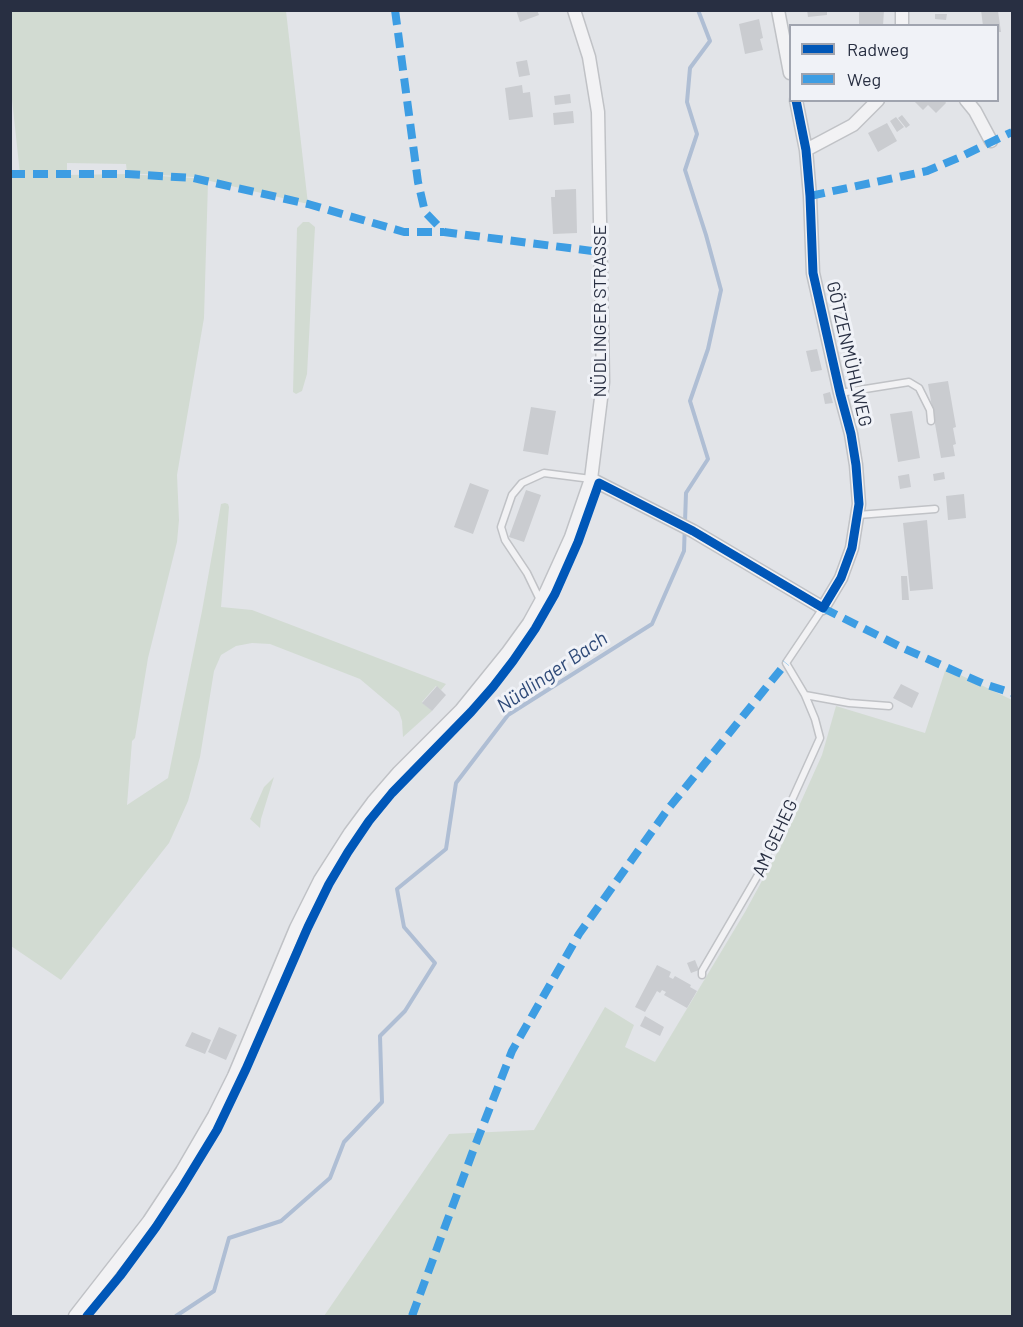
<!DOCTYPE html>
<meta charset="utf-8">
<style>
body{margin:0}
#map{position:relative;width:1023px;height:1327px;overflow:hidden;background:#e2e4e8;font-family:Barlow,sans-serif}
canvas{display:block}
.frame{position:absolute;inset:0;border:12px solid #282f42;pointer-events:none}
.legend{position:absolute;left:789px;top:24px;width:210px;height:78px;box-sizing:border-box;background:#f0f2f7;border:2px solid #a0a4af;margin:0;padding:8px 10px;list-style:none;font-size:18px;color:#282f42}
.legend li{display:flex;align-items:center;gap:12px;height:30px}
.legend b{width:30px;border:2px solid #a0a4af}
</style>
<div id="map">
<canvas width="1023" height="1327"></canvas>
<div class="frame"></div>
<ul class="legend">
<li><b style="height:8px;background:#0057b8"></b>Radweg</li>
<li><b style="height:8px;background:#3d9de3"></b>Weg</li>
</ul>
</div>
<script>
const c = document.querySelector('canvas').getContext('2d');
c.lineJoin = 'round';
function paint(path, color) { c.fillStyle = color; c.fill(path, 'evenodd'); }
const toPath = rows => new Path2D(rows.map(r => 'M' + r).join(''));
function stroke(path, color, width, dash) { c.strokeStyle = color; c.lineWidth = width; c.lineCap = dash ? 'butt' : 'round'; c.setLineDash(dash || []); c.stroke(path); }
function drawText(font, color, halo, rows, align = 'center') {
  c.font = font + ' Barlow,sans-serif'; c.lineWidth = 6; c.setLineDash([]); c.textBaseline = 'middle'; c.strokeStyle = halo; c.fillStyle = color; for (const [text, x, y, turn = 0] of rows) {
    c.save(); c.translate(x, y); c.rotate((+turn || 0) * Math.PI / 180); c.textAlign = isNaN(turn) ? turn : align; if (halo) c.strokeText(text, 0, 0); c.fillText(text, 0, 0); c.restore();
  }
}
paint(toPath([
 [11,11,286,11,308,204,193,177,127,173,126,164,67,163,67,175,127,174,193,178,208,182,204,318,177,475,179,520,177,542,148,658,135,738,132,741,127,805,168,778,202,611,221,504,225,503,228,504,229,507,221,607,252,610,446,684,441,690,436,686,422,702,432,711,403,737,402,721,399,712,360,679,270,644,252,643,236,646,221,655,214,671,200,757,188,801,169,843,61,980,11,946,10,175,20,174,11,90],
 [303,222,309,222,315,227,307,374,302,391,296,394,293,392,297,228],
 [946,668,1012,700,1012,1316,324,1316,449,1134,534,1130,605,1007,634,1025,625,1047,655,1062,745,912,781,846,822,755,836,706,925,733],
 [274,777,261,819,260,828,250,819,264,787]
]), '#d2dbd2');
stroke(toPath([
 [176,1316,214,1291,229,1238,281,1221,330,1178,344,1142,382,1102,380,1036,405,1011,435,963,404,927,397,889,446,849,456,783,508,715,652,624,684,551,686,493,708,459,690,401,708,349,721,290,706,235,685,170,697,134,687,102,690,68,710,41,698,10]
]), '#afbed4', 4);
paint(toPath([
 [516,10,537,10,539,15,520,22],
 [807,10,827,10,827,15,808,17],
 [859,10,884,10,883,26,859,26],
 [981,10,991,10,991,12,998,11,1001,32,998,32,998,26,983,26],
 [935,14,947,14,946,20,935,19],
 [759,19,763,38,760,39,763,50,745,54,739,24],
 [527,60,530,75,519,77,516,62],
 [522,85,523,93,530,92,533,117,509,120,505,88],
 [570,94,571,103,555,105,554,96],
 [913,100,944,100,946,103,936,113,928,105,923,110],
 [573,111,574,123,554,125,553,113],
 [902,115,910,125,906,128,898,118],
 [896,117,904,127,897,132,890,121],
 [887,123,897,141,878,152,868,133],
 [576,189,577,233,553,234,551,197,555,197,555,190],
 [817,349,822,370,811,372,806,351],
 [948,381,956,427,953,428,956,444,953,445,955,456,941,458,928,384],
 [830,392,833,403,825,404,823,394],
 [531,407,556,411,548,455,523,451],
 [912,411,920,458,898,462,890,414],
 [944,472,945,479,934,481,933,474],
 [909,474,911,487,900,489,898,476],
 [470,483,489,490,473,534,454,527],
 [526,490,541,495,524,542,509,537],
 [964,494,966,518,948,520,946,496],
 [927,520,933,589,910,591,903,523],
 [901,576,907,576,909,600,902,600],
 [901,684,919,693,912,708,893,698],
 [437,686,446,695,432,711,422,703],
 [695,960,699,970,691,973,687,963],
 [657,965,671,972,669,977,673,979,675,976,691,985,690,987,697,991,687,1008,664,995,666,992,662,990,660,993,657,991,645,1012,635,1007],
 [645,1016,664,1027,660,1036,640,1026],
 [219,1027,237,1035,226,1060,208,1052],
 [192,1032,211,1040,205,1054,185,1046]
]), '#caccd0');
const service = toPath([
 [840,393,909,382,919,388,930,410,931,421],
 [858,515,935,509],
 [541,602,527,573,505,540,501,527,512,495,522,483,544,473,591,479],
 [805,695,849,703,889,706],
 [702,975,702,971,758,875,820,738,815,719,805,695,786,663,823,608]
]);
const minor = toPath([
 [778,10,790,73],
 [902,26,902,10],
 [966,100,975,111,991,141],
 [806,150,853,125,878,100],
 [591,479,693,531,823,608,841,578,852,548,859,504,856,465,851,434,840,393,813,273,810,196,806,150,796,100],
 [75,1316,149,1221,182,1171,214,1116,234,1076,296,928,320,880,350,833,373,802,399,772,461,710,508,652,529,623,546,592,571,537,591,479,603,382,598,112,589,57,574,10]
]);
stroke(service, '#c0c2c6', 9);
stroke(minor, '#c0c2c6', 15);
stroke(service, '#f2f2f4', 6);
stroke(minor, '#f2f2f4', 12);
stroke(toPath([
 [395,10,418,182,425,212,444,232,600,252],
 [10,174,127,174,193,178,308,204,404,232,444,232],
 [810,196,927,171,958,158,1012,132],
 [823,608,905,649,984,684,1012,693],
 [412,1316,473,1151,512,1051,579,934,668,809,786,663]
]), '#3d9de3', 8, [15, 8]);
stroke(toPath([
 [87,1316,120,1276,156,1227,181,1189,217,1130,246,1069,308,927,329,884,348,852,369,821,392,793,471,712,493,687,513,661,535,629,555,594,578,542,599,483,693,531,823,608,841,578,852,548,859,504,856,465,851,434,840,393,813,273,810,196,806,150,796,100]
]), '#0057b8', 9);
drawText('18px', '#282f42', '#f0f2f7', [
 ["NÜDLINGER STRASSE",600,311,-90],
 ["GÖTZENMÜHLWEG",849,354,77],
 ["AM GEHEG",775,838,-65]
]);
drawText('italic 20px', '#2f4a78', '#f0f2f7', [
 ["Nüdlinger Bach",552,672,-34]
]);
</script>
